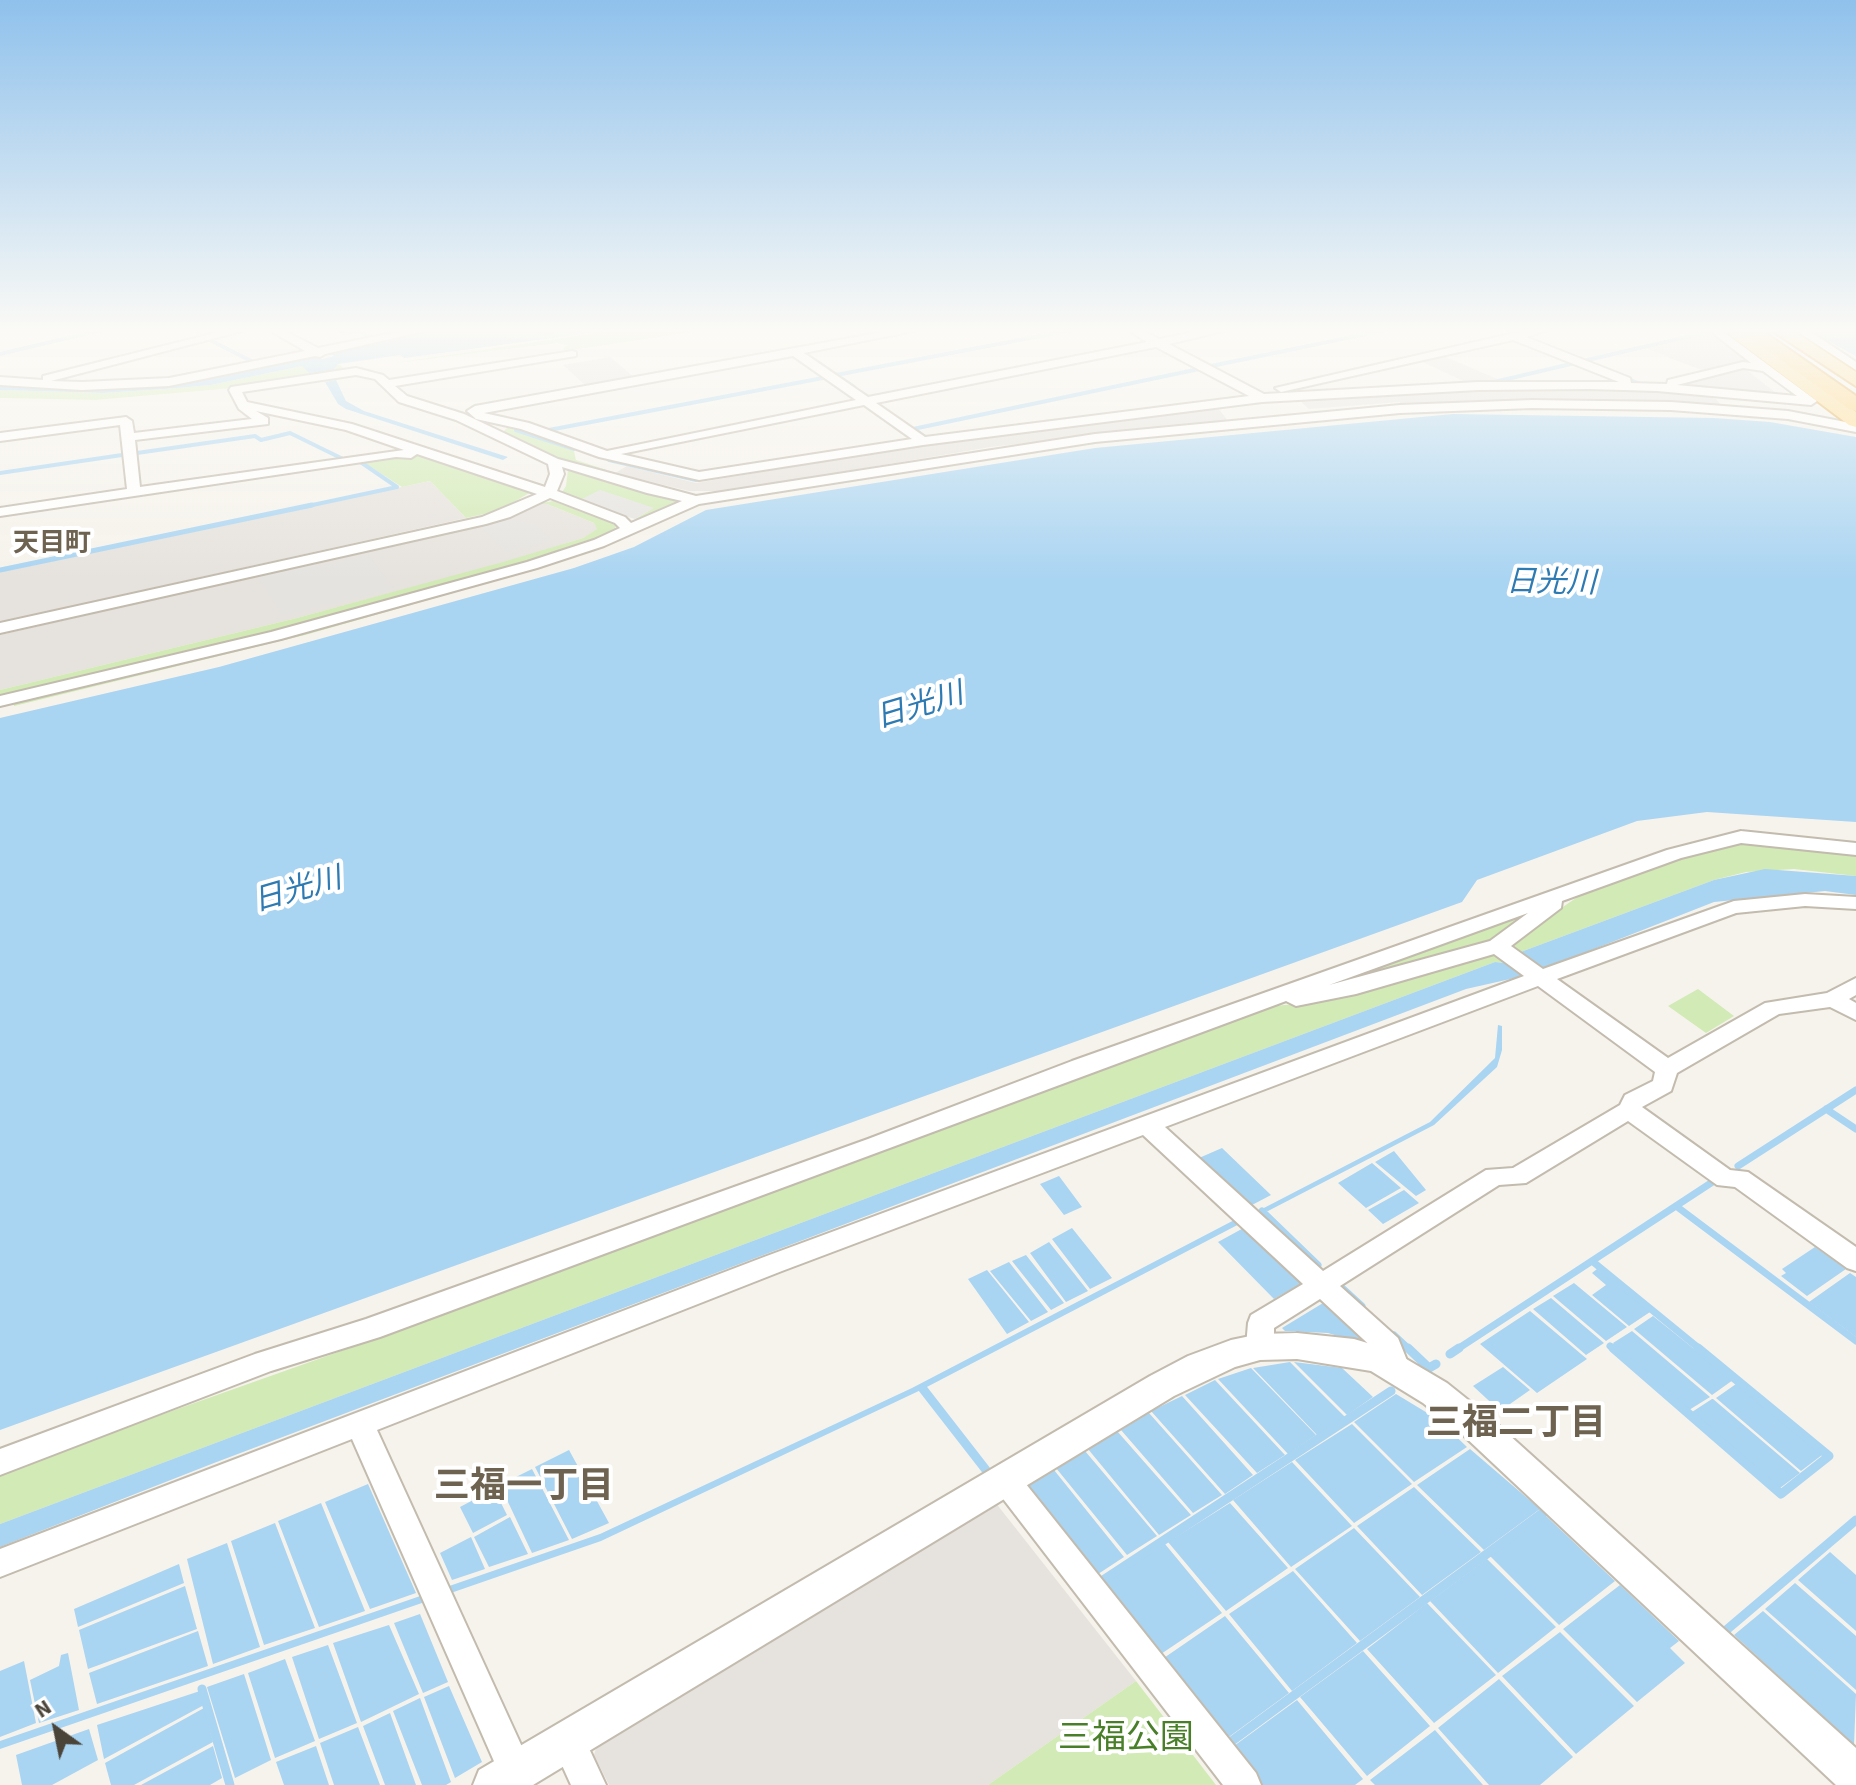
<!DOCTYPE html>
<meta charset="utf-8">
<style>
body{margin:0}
#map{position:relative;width:1856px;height:1785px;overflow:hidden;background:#f6f3ec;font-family:"Source Sans 3",sans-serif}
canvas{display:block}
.north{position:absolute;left:16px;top:1689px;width:80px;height:80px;-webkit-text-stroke:6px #fff;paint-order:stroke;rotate:327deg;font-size:22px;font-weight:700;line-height:32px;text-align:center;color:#4b4439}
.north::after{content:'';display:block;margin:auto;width:28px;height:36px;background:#4b4439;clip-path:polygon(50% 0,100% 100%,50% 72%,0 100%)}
</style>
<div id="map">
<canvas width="1856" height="1785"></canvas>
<div class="north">N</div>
</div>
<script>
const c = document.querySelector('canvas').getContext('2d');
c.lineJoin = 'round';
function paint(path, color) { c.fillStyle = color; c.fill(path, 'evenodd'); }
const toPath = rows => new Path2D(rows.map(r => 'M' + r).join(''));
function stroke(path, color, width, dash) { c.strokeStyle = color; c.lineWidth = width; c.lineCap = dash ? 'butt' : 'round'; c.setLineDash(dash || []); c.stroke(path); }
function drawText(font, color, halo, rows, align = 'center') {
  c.font = font + ' "Source Sans 3","Noto Sans JP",sans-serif'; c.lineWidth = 8; c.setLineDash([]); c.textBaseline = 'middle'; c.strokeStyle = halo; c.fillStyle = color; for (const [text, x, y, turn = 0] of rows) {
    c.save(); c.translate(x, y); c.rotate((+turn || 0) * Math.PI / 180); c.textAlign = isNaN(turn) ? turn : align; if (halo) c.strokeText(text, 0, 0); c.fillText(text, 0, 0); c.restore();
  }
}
paint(toPath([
 [1709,332,1750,361,1707,372,1644,348],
 [610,357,635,378,587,387,563,365],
 [1743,367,1780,396,1668,386],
 [1509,389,1695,393,1716,399,1721,405,1604,401,1403,406,1393,395],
 [1218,408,1228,421,991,447,727,491,689,491,615,473,627,466,696,483,913,446],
 [430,481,466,518,0,622,0,572],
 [537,504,547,504,594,523,598,529,583,538,503,563,297,618,0,690,0,635,474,526,509,518],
 [995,1502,1136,1681,988,1785,609,1785,594,1755,599,1739]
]), '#e6e2dd');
paint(toPath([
 [616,330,705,330,571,350,562,350,567,345,557,343,395,363],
 [338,364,347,371,233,388,96,400,0,398,0,390,103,393,165,389,211,385,302,366,310,373,322,372,334,370],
 [507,428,517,428,513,430,574,451,576,460,613,472,555,458,503,432],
 [405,455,426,457,533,491,498,511,466,518,430,481,402,487,360,460],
 [574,467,684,501,646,519,635,519,653,508,578,501,560,495,566,486,568,469],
 [553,501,612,523,616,526,614,531,600,540,525,563,273,633,0,698,0,690,297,618,503,562,583,538,597,529,594,523,547,504,537,504],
 [450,591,453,593,305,635,14,706,13,702],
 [1741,841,1856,853,1856,876,1794,869,1746,872,1714,880,1518,953,1510,948,1513,941,1579,896,1715,847],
 [1547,904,1485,946,1292,997],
 [1484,954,1496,954,1514,964,1495,962,0,1524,0,1472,372,1340,748,1202,1084,1073,1273,1006,1308,1003],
 [1698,989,1734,1016,1706,1033,1668,1006],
 [1136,1681,1216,1785,988,1785]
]), '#d2eab5');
paint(toPath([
 [1441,355,1500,380,1472,385,1418,360],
 [1393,395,1400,402,1309,409,1299,400],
 [600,490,654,508,635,519,578,501],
 [512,519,537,525,552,541,505,552,481,526],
 [368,555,394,589,283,616,257,576,317,563,320,566]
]), '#e5e3e0');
paint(toPath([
 [437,330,533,330,543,333,613,330,404,358,400,355,338,364,334,370,321,372,309,373,302,366,211,385,165,389,103,393,0,390,0,384,112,388,178,384,314,356,322,359,334,356,330,353],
 [1810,330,1856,330,1856,356,1824,339],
 [336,380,346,401,364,411,508,457,503,460,346,409,338,404,325,382],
 [1453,414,1714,418,1770,422,1856,437,1856,822,1707,812,1637,821,1477,880,1462,902,0,1430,0,718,219,667,574,568,634,547,706,510,1095,448],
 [1765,869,1856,876,1856,895,1825,891,1714,902,1528,975,1466,989,214,1463,0,1547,0,1524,1495,962,1514,964,1518,953,1714,880],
 [1498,1025,1502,1026,1502,1050,1497,1067,1434,1125,1268,1211,1260,1210,1430,1122,1495,1058],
 [1222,1148,1271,1195,1252,1205,1199,1158],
 [1394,1151,1426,1190,1416,1196,1375,1162],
 [1372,1163,1401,1188,1366,1208,1338,1183],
 [1059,1176,1082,1207,1064,1215,1040,1184],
 [1404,1190,1419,1203,1383,1224,1368,1210],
 [1242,1216,1247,1220,923,1389,601,1541,0,1749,0,1741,600,1534,912,1388],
 [1249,1225,1302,1283,1274,1299,1218,1242],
 [1072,1228,1112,1278,1090,1289,1052,1239],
 [1049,1242,1088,1291,1066,1302,1030,1253],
 [1815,1247,1846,1269,1807,1296,1781,1276,1786,1273,1782,1269],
 [1026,1255,1064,1303,1051,1310,1012,1261],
 [1009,1262,1048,1312,1031,1321,990,1271],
 [1597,1269,1650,1312,1629,1326,1592,1295,1606,1285,1592,1273],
 [987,1270,1029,1322,1007,1334,968,1279],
 [1850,1273,1856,1277,1856,1337,1809,1302],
 [1574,1283,1627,1327,1606,1341,1553,1296],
 [1551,1298,1604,1343,1586,1355,1533,1309],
 [1328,1300,1373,1343,1368,1345,1328,1333,1285,1331,1282,1328],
 [1530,1311,1587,1359,1537,1393,1480,1344],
 [1653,1316,1733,1380,1712,1395,1634,1329],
 [1632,1331,1710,1397,1689,1410,1613,1343],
 [1290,1362,1345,1417,1317,1435,1253,1368],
 [1294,1362,1342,1368,1373,1397,1347,1415],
 [1503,1367,1530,1390,1500,1411,1473,1386],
 [1251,1368,1316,1435,1288,1454,1218,1379],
 [1215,1380,1285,1455,1257,1473,1185,1395],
 [1736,1384,1822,1455,1801,1471,1716,1398],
 [1396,1394,1439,1420,1467,1447,1414,1482,1354,1422],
 [1182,1396,1253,1475,1225,1494,1151,1411],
 [1712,1399,1713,1399,1800,1473,1780,1488,1692,1412],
 [1149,1413,1222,1495,1193,1513,1121,1430],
 [1352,1424,1412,1484,1354,1523,1295,1460],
 [1117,1431,1191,1515,1159,1535,1088,1449],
 [1470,1449,1540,1509,1484,1550,1417,1485],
 [569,1450,609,1523,572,1539,535,1467],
 [1085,1451,1157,1536,1127,1555,1056,1468],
 [1292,1462,1352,1526,1291,1567,1233,1500],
 [532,1469,569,1540,532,1553,500,1485],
 [1054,1470,1124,1557,1092,1578,1022,1488],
 [368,1484,416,1593,370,1609,325,1502],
 [1414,1487,1481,1552,1422,1595,1357,1526],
 [494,1489,507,1515,473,1533,460,1507],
 [321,1503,365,1611,319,1627,278,1521],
 [1230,1503,1288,1568,1226,1611,1168,1542],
 [1545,1515,1615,1581,1559,1625,1490,1556],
 [510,1517,528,1554,489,1567,474,1537],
 [275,1523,315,1628,264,1645,231,1541],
 [1354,1528,1420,1597,1360,1641,1295,1569],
 [471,1537,485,1569,452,1580,440,1553],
 [227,1543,260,1647,213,1664,187,1559],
 [1165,1544,1222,1613,1155,1658,1099,1586],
 [1830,1552,1856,1575,1856,1631,1798,1580],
 [1487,1559,1556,1627,1498,1673,1430,1601],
 [179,1564,184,1583,78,1627,74,1609],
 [1293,1571,1357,1643,1292,1691,1229,1614],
 [1795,1583,1856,1636,1856,1690,1765,1609],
 [1620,1585,1679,1641,1670,1648,1685,1663,1637,1702,1563,1629],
 [185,1586,197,1629,88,1669,79,1630],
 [1427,1603,1496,1675,1434,1723,1367,1649],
 [1763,1611,1856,1694,1854,1745,1734,1635],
 [420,1614,448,1682,423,1693,394,1623],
 [1225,1616,1289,1693,1222,1742,1158,1662],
 [389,1625,419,1694,361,1722,333,1643],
 [198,1631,208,1666,97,1704,89,1673],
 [1560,1632,1634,1706,1576,1754,1502,1676],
 [328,1645,357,1723,319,1739,292,1657],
 [1363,1651,1430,1726,1367,1776,1300,1697],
 [68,1653,79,1710,39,1723,30,1680,59,1666,61,1655],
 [285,1659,315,1741,275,1758,248,1673],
 [24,1661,36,1723,0,1737,0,1671],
 [244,1674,271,1760,235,1778,207,1687],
 [1499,1679,1573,1757,1540,1785,1489,1785,1438,1728],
 [449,1686,482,1762,455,1778,424,1697],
 [200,1691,204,1705,104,1759,97,1725],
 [420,1698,451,1782,446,1785,422,1785,393,1711],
 [1297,1700,1363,1779,1355,1785,1254,1785,1227,1751],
 [204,1708,213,1742,134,1785,111,1785,105,1763],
 [390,1713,416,1785,385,1785,363,1726],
 [358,1727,380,1785,334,1785,320,1743],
 [89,1729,98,1760,52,1785,22,1785,16,1755],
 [1435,1730,1483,1785,1375,1785,1370,1780],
 [213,1746,222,1778,210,1785,141,1785],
 [316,1746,329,1785,284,1785,276,1762]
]), '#a9d4f2');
stroke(toPath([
 [193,330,206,337],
 [338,330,344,333,358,331,373,339],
 [1506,330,1514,334],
 [210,340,257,364],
 [804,353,854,387],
 [0,354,101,330],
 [1583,361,1708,332],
 [1211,366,1386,330],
 [836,375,1072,330],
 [1623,377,1643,385],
 [1490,383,1575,363],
 [913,429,1199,369],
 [516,430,574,449],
 [549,430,828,377],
 [915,430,925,437],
 [137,453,255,436,261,440,290,433,343,459],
 [609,460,696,480],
 [0,473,122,455],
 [303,507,397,487,359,461]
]), '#a9d4f2', 4);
stroke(toPath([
 [0,570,312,505]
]), '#a9d4f2', 5);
stroke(toPath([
 [1826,1109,1856,1129],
 [1738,1166,1856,1090],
 [1676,1206,1856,1341],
 [1262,1211,1318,1265],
 [1592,1261,1701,1350],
 [1338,1284,1362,1306],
 [1394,1335,1410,1350],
 [1610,1346,1615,1350],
 [1456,1350,1714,1181]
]), '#a9d4f2', 7);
stroke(toPath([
 [1408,1348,1429,1368,1436,1364],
 [1613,1348,1781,1494,1829,1456,1698,1348],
 [1450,1354,1459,1348],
 [923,1389,986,1470],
 [1097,1584,1391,1391],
 [1724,1632,1856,1520],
 [202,1689,230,1785],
 [1225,1746,1544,1512]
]), '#a9d4f2', 9);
const minor = toPath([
 [227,330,246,330,51,381,82,382,169,378,305,351,269,330,283,330,318,348,407,330,429,330,325,354,320,357,315,356,169,386,82,390,0,385,0,377,43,380,43,376,227,330],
 [539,330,554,330,549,333,539,330],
 [894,330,918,330,804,353,868,397,1147,342,1128,330,1142,330,1159,339,1205,330,1228,330,1169,344,1264,394,1478,382,1619,382,1513,340,1281,392,1275,388,1514,333,1547,330,1526,337,1630,378,1631,383,1667,384,1668,380,1743,362,1751,363,1709,330,1721,330,1817,401,1811,405,1657,391,1589,389,1478,390,1262,402,923,445,699,480,599,457,521,429,476,419,467,411,475,406,894,330],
 [1156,347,1249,396,925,437,876,403,1156,347],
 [793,356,856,400,607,451,529,423,484,413,793,356],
 [1743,368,1763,371,1797,396,1677,385,1743,368],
 [864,405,912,439,699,472,621,454,864,405],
 [1795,330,1808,330,1856,362,1856,370,1795,330],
 [572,351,576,352,576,356,395,386,407,396,464,414,558,459,696,496,1095,434,1400,405,1532,400,1671,402,1788,411,1856,424,1856,432,1788,419,1671,410,1532,408,1400,413,1095,442,699,504,604,546,537,568,281,639,0,706,0,696,271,632,527,562,594,540,620,528,615,523,550,498,510,517,486,524,0,633,0,623,482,517,537,494,417,454,411,458,396,457,0,516,0,508,127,489,120,425,0,441,0,433,126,417,132,421,134,433,252,419,239,409,229,390,231,387,356,368,383,375,389,380,572,351],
 [356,375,375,379,399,402,456,420,548,464,550,474,545,487,352,424,247,402,242,392,356,375],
 [256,411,346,430,404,450,140,487,135,440,268,424,268,418,256,411],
 [562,467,647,493,682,501,631,523,625,517,557,491,564,474,562,467],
 [1741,831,1856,843,1856,855,1741,843,1681,858,1562,901,1561,908,1511,946,1543,969,1734,901,1805,894,1856,897,1856,909,1805,906,1736,913,1557,979,1668,1058,1765,1003,1827,993,1856,978,1856,995,1849,999,1856,1003,1856,1020,1830,1007,1779,1014,1677,1073,1671,1091,1642,1107,1730,1170,1748,1172,1856,1247,1856,1271,1847,1268,1735,1187,1717,1185,1628,1121,1526,1183,1499,1185,1340,1286,1398,1338,1410,1368,1406,1376,1396,1379,1386,1376,1377,1352,1320,1299,1274,1328,1274,1347,1270,1355,1260,1358,1250,1355,1246,1347,1248,1323,1251,1315,1303,1284,1143,1135,782,1271,377,1430,528,1760,533,1772,526,1785,504,1784,352,1439,0,1577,0,1549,764,1257,1524,976,1494,954,1356,994,1296,1006,1286,1001,380,1337,271,1371,0,1475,0,1449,255,1354,366,1319,868,1139,1072,1061,1667,850,1741,831],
 [1528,913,1490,941,1329,985,1528,913],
 [1538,986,1655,1072,1653,1081,1625,1095,1620,1105,1513,1168,1486,1170,1323,1271,1165,1127,1538,986],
 [1004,1465,1014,1469,1256,1773,1261,1785,1223,1785,994,1487,989,1478,994,1469,1004,1465],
 [568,1724,580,1729,606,1785,571,1785,551,1741,556,1729,568,1724]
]);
const tertiary = toPath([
 [1297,1333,1354,1339,1391,1350,1447,1383,1487,1415,1856,1748,1856,1785,1836,1785,1463,1435,1423,1403,1371,1371,1297,1359,1260,1360,1235,1367,1174,1396,533,1785,473,1785,479,1770,1150,1376,1188,1356,1231,1340,1260,1334,1297,1333]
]);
const trunk = toPath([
 [1723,330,1744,330,1856,412,1856,427,1849,425,1723,330],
 [1771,330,1792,330,1856,372,1856,386,1771,330]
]);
const motorway = toPath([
 [1739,330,1761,330,1856,396,1856,411,1849,409,1739,330]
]);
stroke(minor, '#c2bbae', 4);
stroke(tertiary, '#c2bbae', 4);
stroke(trunk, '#e0a43c', 4);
stroke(motorway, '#e0a43c', 4);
paint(minor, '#fff');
paint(tertiary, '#fff');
paint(trunk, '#ffd985');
paint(motorway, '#ffcf6e');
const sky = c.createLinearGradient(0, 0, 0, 580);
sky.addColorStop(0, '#8fc1ec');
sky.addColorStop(0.57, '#fbfaf6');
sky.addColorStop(1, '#fbfaf600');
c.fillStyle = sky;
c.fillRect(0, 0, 1856, 580);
drawText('bold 26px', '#6e6250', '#fff', [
 ["天目町",52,545]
]);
drawText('italic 30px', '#2e7ab2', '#fff', [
 ["日光川",1551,585,1],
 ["日光川",920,708,-17],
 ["日光川",298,892,-16]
]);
drawText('34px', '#4a7f2a', '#fff', [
 ["三福公園",1126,1741]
]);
drawText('bold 36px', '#6e6250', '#fff', [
 ["三福二丁目",1516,1426],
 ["三福一丁目",524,1489]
]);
</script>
